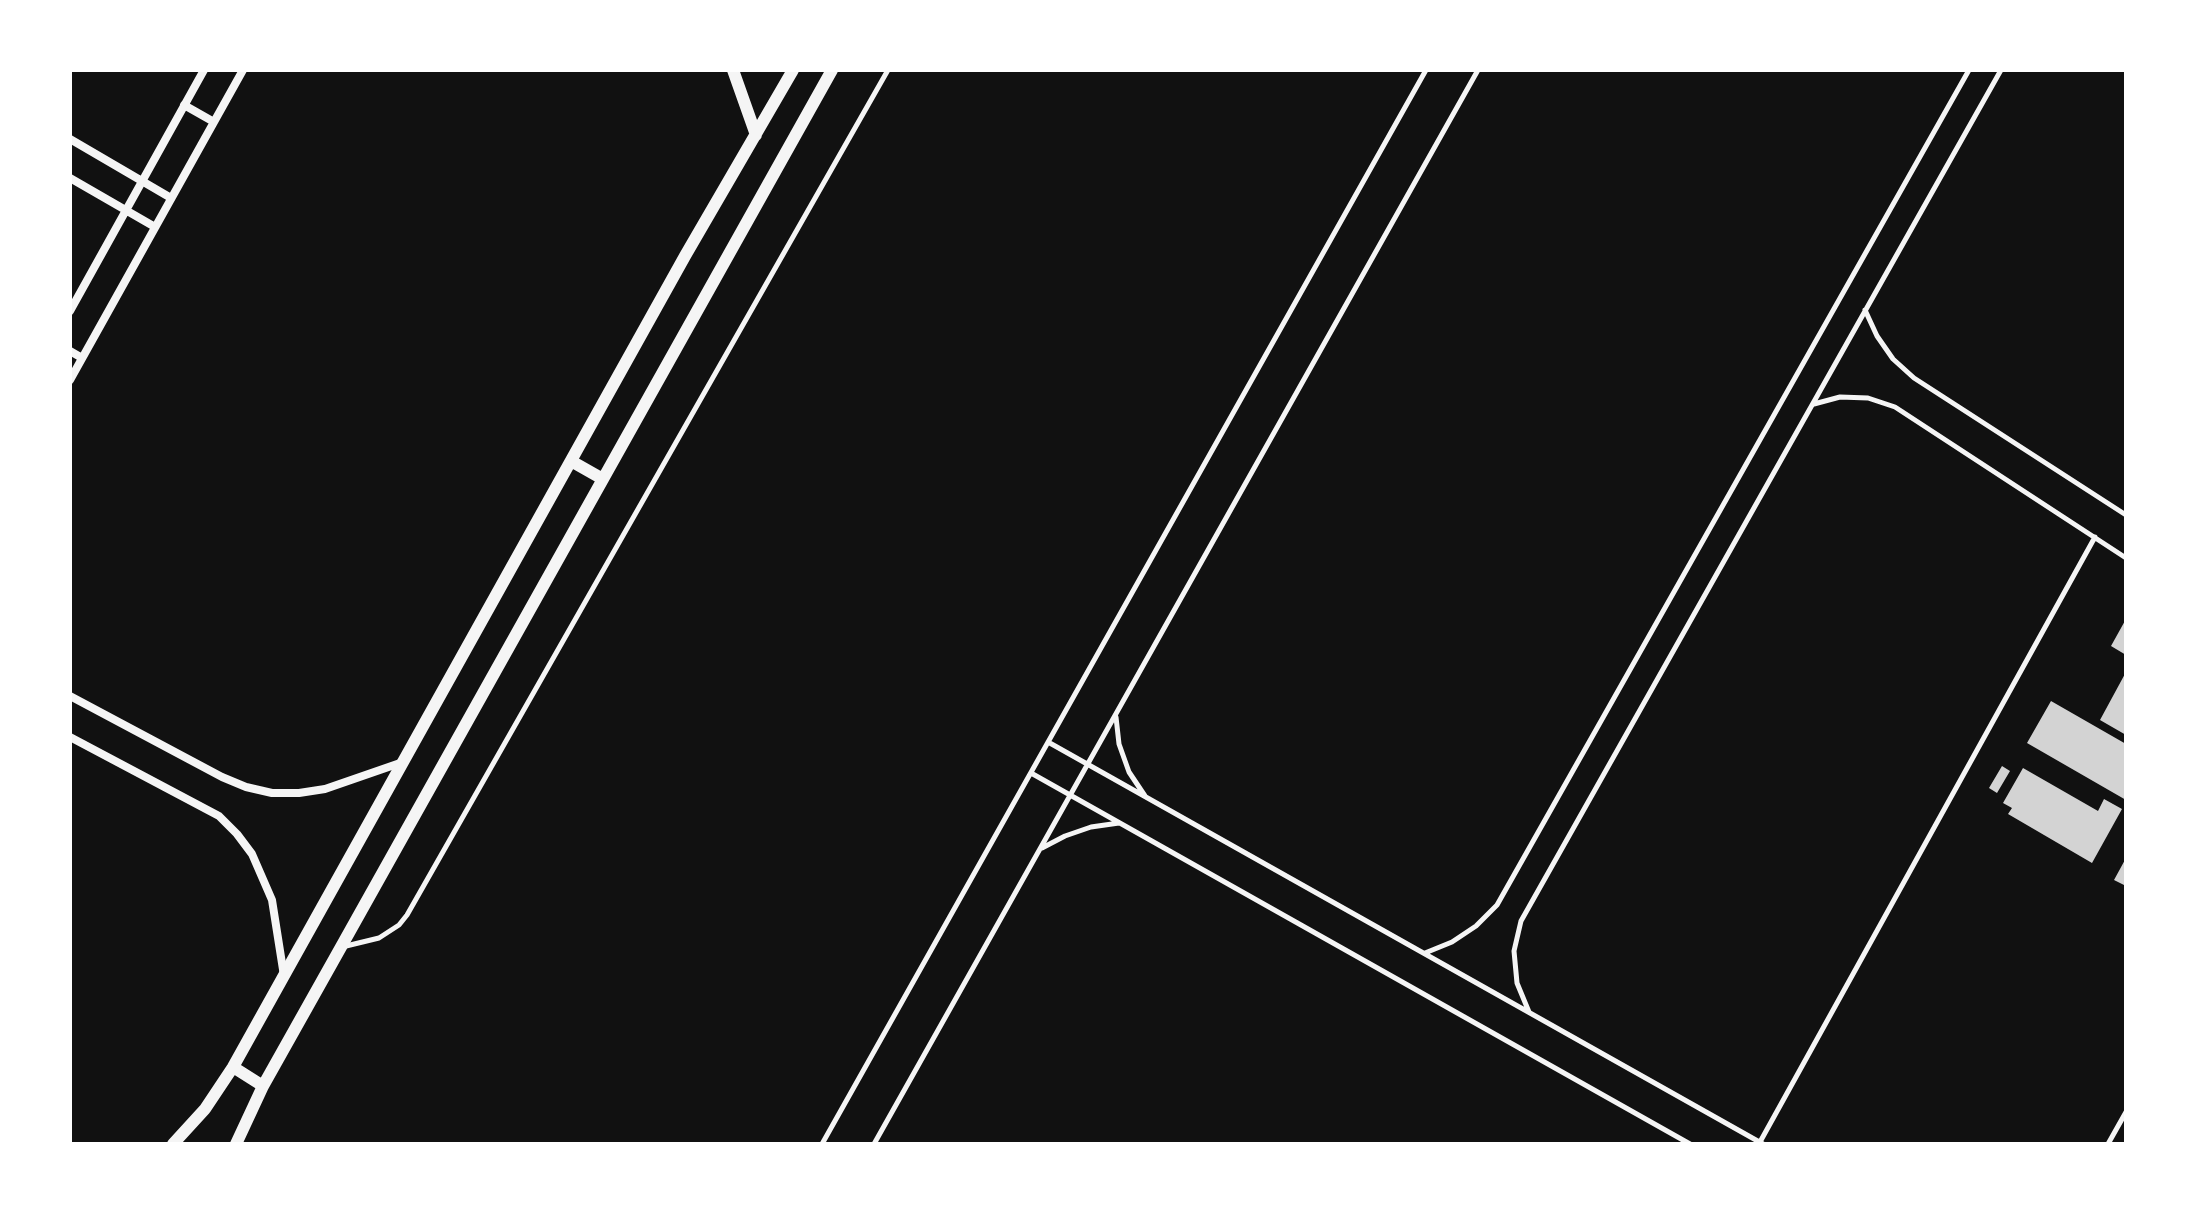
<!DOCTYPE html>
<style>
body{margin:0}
#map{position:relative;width:2196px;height:1214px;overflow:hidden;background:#111;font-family:"Noto Sans",sans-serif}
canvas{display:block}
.frame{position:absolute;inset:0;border:72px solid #fff;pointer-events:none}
</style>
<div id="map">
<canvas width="2196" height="1214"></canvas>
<div class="frame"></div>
</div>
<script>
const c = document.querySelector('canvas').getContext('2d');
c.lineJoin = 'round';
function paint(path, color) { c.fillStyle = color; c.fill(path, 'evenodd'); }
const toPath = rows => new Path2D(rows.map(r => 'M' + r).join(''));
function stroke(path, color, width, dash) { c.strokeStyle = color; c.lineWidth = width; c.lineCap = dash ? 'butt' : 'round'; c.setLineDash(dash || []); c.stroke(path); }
paint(toPath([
 [2126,619,2126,655,2111,646],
 [2126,672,2126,735,2100,720],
 [2051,701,2126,744,2126,800,2027,743],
 [2002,766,2010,771,1997,793,1989,788],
 [2023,768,2098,811,2104,799,2122,809,2092,863,2008,814,2012,808,2003,803],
 [2126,858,2126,886,2114,880]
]), '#d3d3d3');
stroke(toPath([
 [1865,310,1877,336,1893,359,1914,378,2126,515],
 [1814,404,1840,397,1868,398,1895,407,2126,558],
 [1116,717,1119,744,1129,772,1145,796],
 [1048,742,1763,1144],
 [1031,773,1690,1144],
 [1042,848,1065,836,1091,827,1119,823],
 [342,947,379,938,399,925,407,915,888,70],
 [1425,953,1452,942,1476,926,1497,905,1969,70],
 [1529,1012,1517,983,1514,951,1521,921,2001,70],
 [1760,1142,2095,537],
 [822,1144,1426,70],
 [874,1144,1478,70],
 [2108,1144,2126,1112]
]), '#f5f5f5', 5);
stroke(toPath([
 [184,105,214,122],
 [70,139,171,198],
 [70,178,155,227],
 [70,311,204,70],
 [70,351,82,358],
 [70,380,243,70],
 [70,696,222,777,246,787,272,793,299,793,325,789,403,762],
 [70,737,219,816,237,834,252,854,272,900,284,976]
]), '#f5f5f5', 8);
stroke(toPath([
 [733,70,756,135],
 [571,461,601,478],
 [233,1067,263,1086],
 [173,1144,205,1109,233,1067,685,256,793,70],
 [236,1144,263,1086,341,947,832,70]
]), '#f5f5f5', 12);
</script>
